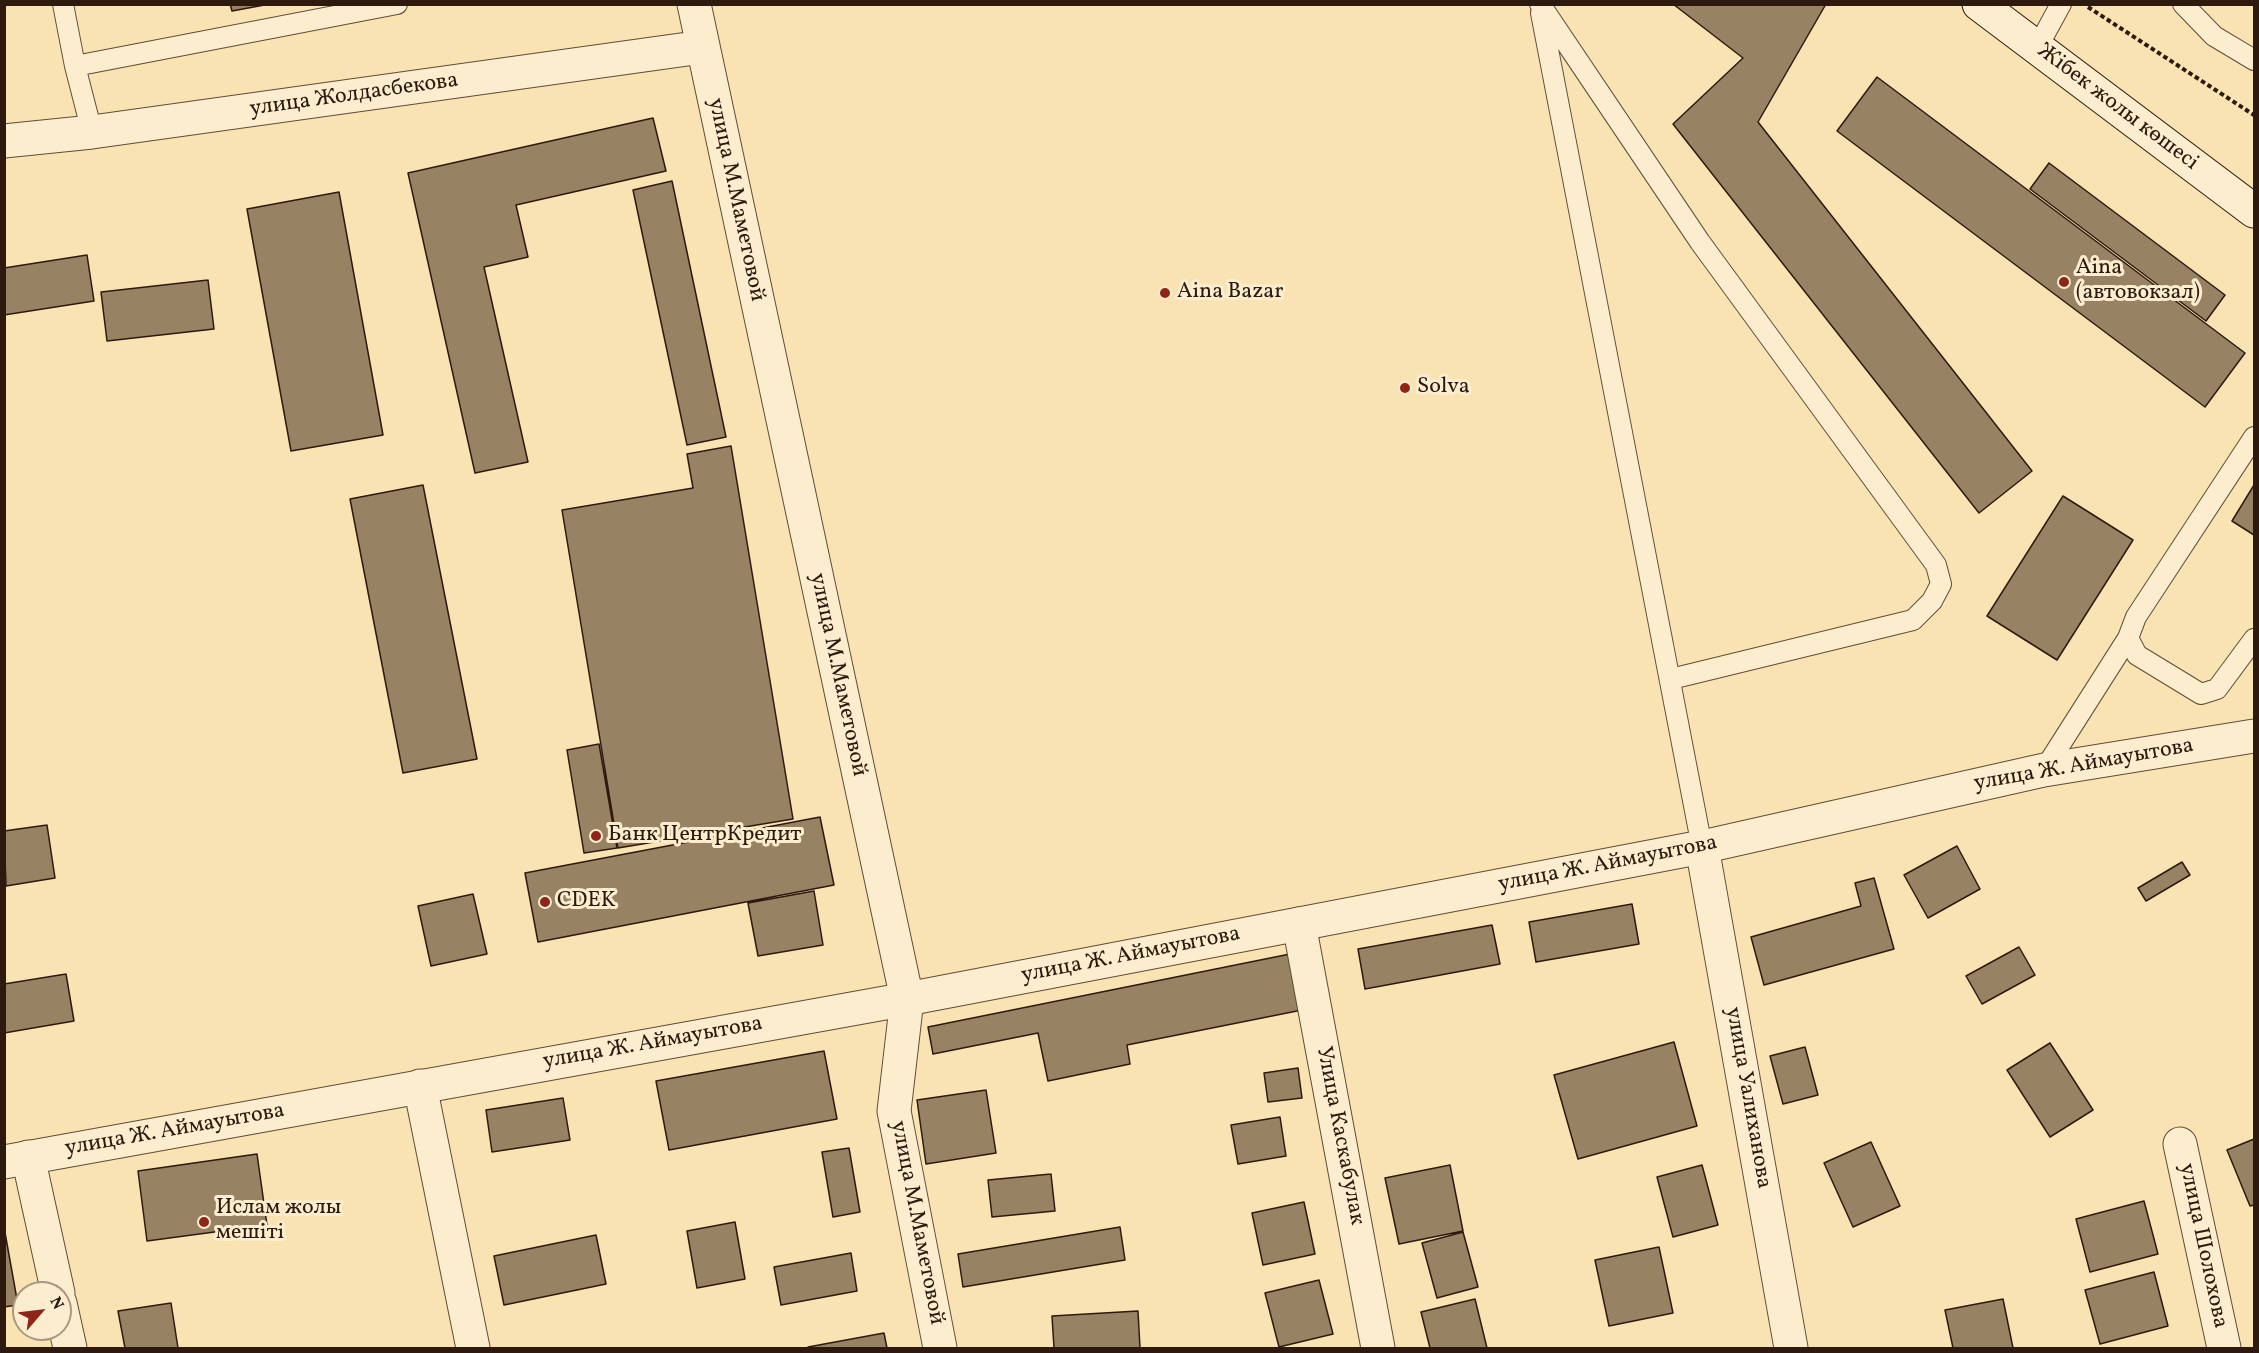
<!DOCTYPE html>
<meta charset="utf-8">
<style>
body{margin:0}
#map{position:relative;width:2259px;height:1353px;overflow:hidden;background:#f9e3b3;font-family:Vollkorn,serif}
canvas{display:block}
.frame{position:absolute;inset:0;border:6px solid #2e190f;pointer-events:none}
.north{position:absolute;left:12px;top:1281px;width:60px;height:60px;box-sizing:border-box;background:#fbedce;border:2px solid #a99882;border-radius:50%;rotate:62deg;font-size:16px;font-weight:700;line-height:24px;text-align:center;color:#2e190f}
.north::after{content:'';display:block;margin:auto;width:21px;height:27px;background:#8f2418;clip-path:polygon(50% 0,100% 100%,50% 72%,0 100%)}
</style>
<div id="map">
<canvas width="2259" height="1353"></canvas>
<div class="frame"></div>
<div class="north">N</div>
</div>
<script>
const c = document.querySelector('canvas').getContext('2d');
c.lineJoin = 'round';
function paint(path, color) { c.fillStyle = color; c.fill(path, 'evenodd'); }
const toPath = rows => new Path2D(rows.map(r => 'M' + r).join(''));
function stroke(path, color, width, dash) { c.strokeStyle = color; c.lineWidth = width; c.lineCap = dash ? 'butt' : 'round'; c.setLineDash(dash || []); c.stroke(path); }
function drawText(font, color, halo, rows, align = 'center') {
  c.font = font + ' Vollkorn,serif'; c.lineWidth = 6; c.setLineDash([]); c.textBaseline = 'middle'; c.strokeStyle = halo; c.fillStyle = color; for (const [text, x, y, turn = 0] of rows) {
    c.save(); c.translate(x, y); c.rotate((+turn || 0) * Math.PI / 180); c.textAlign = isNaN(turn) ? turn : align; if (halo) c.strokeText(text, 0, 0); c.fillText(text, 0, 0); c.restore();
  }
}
const building = toPath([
 [230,4,270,4,232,11,230,4],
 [1673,4,1826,4,1758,122,2032,471,1979,513,1673,124,1743,58,1673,4],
 [1877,77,2245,353,2205,407,1837,131,1877,77],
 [653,118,666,171,516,205,528,257,484,267,528,462,475,473,408,173,653,118],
 [2049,163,2225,295,2206,321,2030,189,2049,163],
 [672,181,726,437,687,445,633,190,672,181],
 [339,192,383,435,291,451,247,209,339,192],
 [87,255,94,301,4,315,4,268,87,255],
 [208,280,214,329,107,341,101,292,208,280],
 [731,446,793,819,618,848,562,510,693,488,687,454,731,446],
 [423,485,477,759,403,773,350,499,423,485],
 [2254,485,2254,535,2232,521,2254,485],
 [2063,496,2133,540,2057,660,1987,616,2063,496],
 [599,744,617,848,584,853,567,750,599,744],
 [820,817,834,885,538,942,525,873,820,817],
 [47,825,55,878,6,886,4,831,47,825],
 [1957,846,1980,889,1928,918,1904,875,1957,846],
 [2182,862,2190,875,2146,901,2138,888,2182,862],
 [1874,878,1894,949,1764,985,1751,937,1861,906,1855,883,1874,878],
 [814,891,823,945,758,956,748,903,814,891],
 [473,894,487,954,431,966,418,906,473,894],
 [1632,904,1639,944,1536,962,1529,922,1632,904],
 [1492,925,1500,964,1365,989,1358,949,1492,925],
 [2019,947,2035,975,1982,1004,1966,976,2019,947],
 [1290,954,1302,1010,1127,1045,1130,1064,1048,1081,1038,1033,933,1054,928,1027,1290,954],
 [66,974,74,1021,4,1033,4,984,66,974],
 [1674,1042,1697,1126,1578,1159,1554,1075,1674,1042],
 [2050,1043,2093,1110,2050,1137,2007,1070,2050,1043],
 [1805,1047,1818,1095,1783,1104,1770,1056,1805,1047],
 [824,1051,837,1119,669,1150,656,1081,824,1051],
 [1298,1068,1302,1098,1268,1102,1264,1073,1298,1068],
 [986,1090,996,1153,926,1164,917,1100,986,1090],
 [563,1098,570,1140,492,1152,486,1110,563,1098],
 [1280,1117,1286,1156,1238,1164,1231,1125,1280,1117],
 [2254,1139,2254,1205,2250,1206,2227,1150,2254,1139],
 [1871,1142,1900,1206,1853,1227,1824,1163,1871,1142],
 [849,1148,860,1212,833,1217,822,1152,849,1148],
 [257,1154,267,1225,147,1241,138,1171,257,1154],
 [1450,1165,1463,1231,1399,1244,1385,1178,1450,1165],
 [1702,1165,1718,1225,1673,1237,1657,1177,1702,1165],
 [1051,1174,1055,1211,992,1217,988,1180,1051,1174],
 [2144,1201,2158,1254,2090,1272,2076,1219,2144,1201],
 [1304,1202,1315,1254,1263,1265,1252,1213,1304,1202],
 [735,1222,745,1279,697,1288,687,1231,735,1222],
 [4,1227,18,1305,4,1307,4,1227],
 [1120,1227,1125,1260,963,1287,958,1254,1120,1227],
 [1463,1232,1478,1287,1437,1298,1422,1243,1463,1232],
 [596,1235,606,1284,504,1305,494,1256,596,1235],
 [1659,1247,1673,1313,1609,1326,1595,1260,1659,1247],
 [851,1253,857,1291,781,1305,774,1267,851,1253],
 [2154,1272,2168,1326,2100,1344,2085,1290,2154,1272],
 [1319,1280,1333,1334,1279,1347,1265,1293,1319,1280],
 [1475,1299,1487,1348,1430,1348,1421,1312,1475,1299],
 [2003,1299,2013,1348,1953,1348,1945,1310,2003,1299],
 [171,1303,178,1348,125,1348,118,1311,171,1303],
 [1138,1311,1140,1348,1054,1348,1052,1316,1138,1311],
 [884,1333,887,1348,808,1348,808,1347,884,1333]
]);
paint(building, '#988264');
stroke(building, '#2e190f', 1.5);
const service = toPath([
 [63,4,75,66,397,4],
 [1540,4,1700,242,1936,565,1941,584,1932,601,1913,620,1671,679],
 [2183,4,2214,36,2254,60],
 [1541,13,1702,847],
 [2037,48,2061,4],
 [75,66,92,132],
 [2254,437,2136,617,2128,638,2137,655,2201,694,2217,689,2254,639],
 [2044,770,2128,638]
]);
const minor = toPath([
 [694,4,907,999,894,1111,940,1348],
 [4,141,92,132,702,47],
 [1702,847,1791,1348],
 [1299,924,1378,1348],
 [420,1086,473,1348],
 [2180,1144,2224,1348],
 [28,1157,58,1293],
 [60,1303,70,1348]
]);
const tertiary = toPath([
 [4,1162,907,999,1702,847,2044,770,2254,736]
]);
const secondary = toPath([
 [1979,4,2254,211]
]);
stroke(service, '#614c38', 22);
stroke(minor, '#614c38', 35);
stroke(tertiary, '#614c38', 35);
stroke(secondary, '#2e190f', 35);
stroke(toPath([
 [2088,7,2254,115]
]), '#2e190f', 4, [4.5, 3]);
stroke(service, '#fbedce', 20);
stroke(minor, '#fbedce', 33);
stroke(tertiary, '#fbedce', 33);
stroke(secondary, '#fbedce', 33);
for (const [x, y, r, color] of [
 [2064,282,6,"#8f2418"],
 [1165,293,6,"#8f2418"],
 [1405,388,6,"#8f2418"],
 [596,836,6,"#8f2418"],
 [545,902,6,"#8f2418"],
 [204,1222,6,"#8f2418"]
]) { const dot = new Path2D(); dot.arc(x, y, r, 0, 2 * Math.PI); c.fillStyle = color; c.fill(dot); stroke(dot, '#fbedce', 2); }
drawText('22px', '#2e190f', '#fbedce', [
 ["улица Жолдасбекова",354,96,-8],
 ["Жібек жолы көшесі",2117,108,37],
 ["улица М.Маметовой",735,200,78],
 ["улица М.Маметовой",837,675,78],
 ["улица Ж. Аймауытова",2084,766,-10],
 ["улица Ж. Аймауытова",1608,865,-11],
 ["улица Ж. Аймауытова",1131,956,-11],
 ["улица Ж. Аймауытова",653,1044,-10],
 ["улица Уалиханова",1747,1098,80],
 ["улица Ж. Аймауытова",175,1131,-10],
 ["Улица Каскабулак",1339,1136,79],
 ["улица М.Маметовой",916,1223,79],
 ["улица Шолохова",2202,1246,78]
]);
drawText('22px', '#2e190f', '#fbedce', [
 ["Aina",2076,269],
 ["(автовокзал)",2076,294],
 ["Aina Bazar",1177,293],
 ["Solva",1417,388],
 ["Банк ЦентрКредит",608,836],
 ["CDEK",557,902],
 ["Ислам жолы",216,1209],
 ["мешіті",216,1234]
], 'left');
</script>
